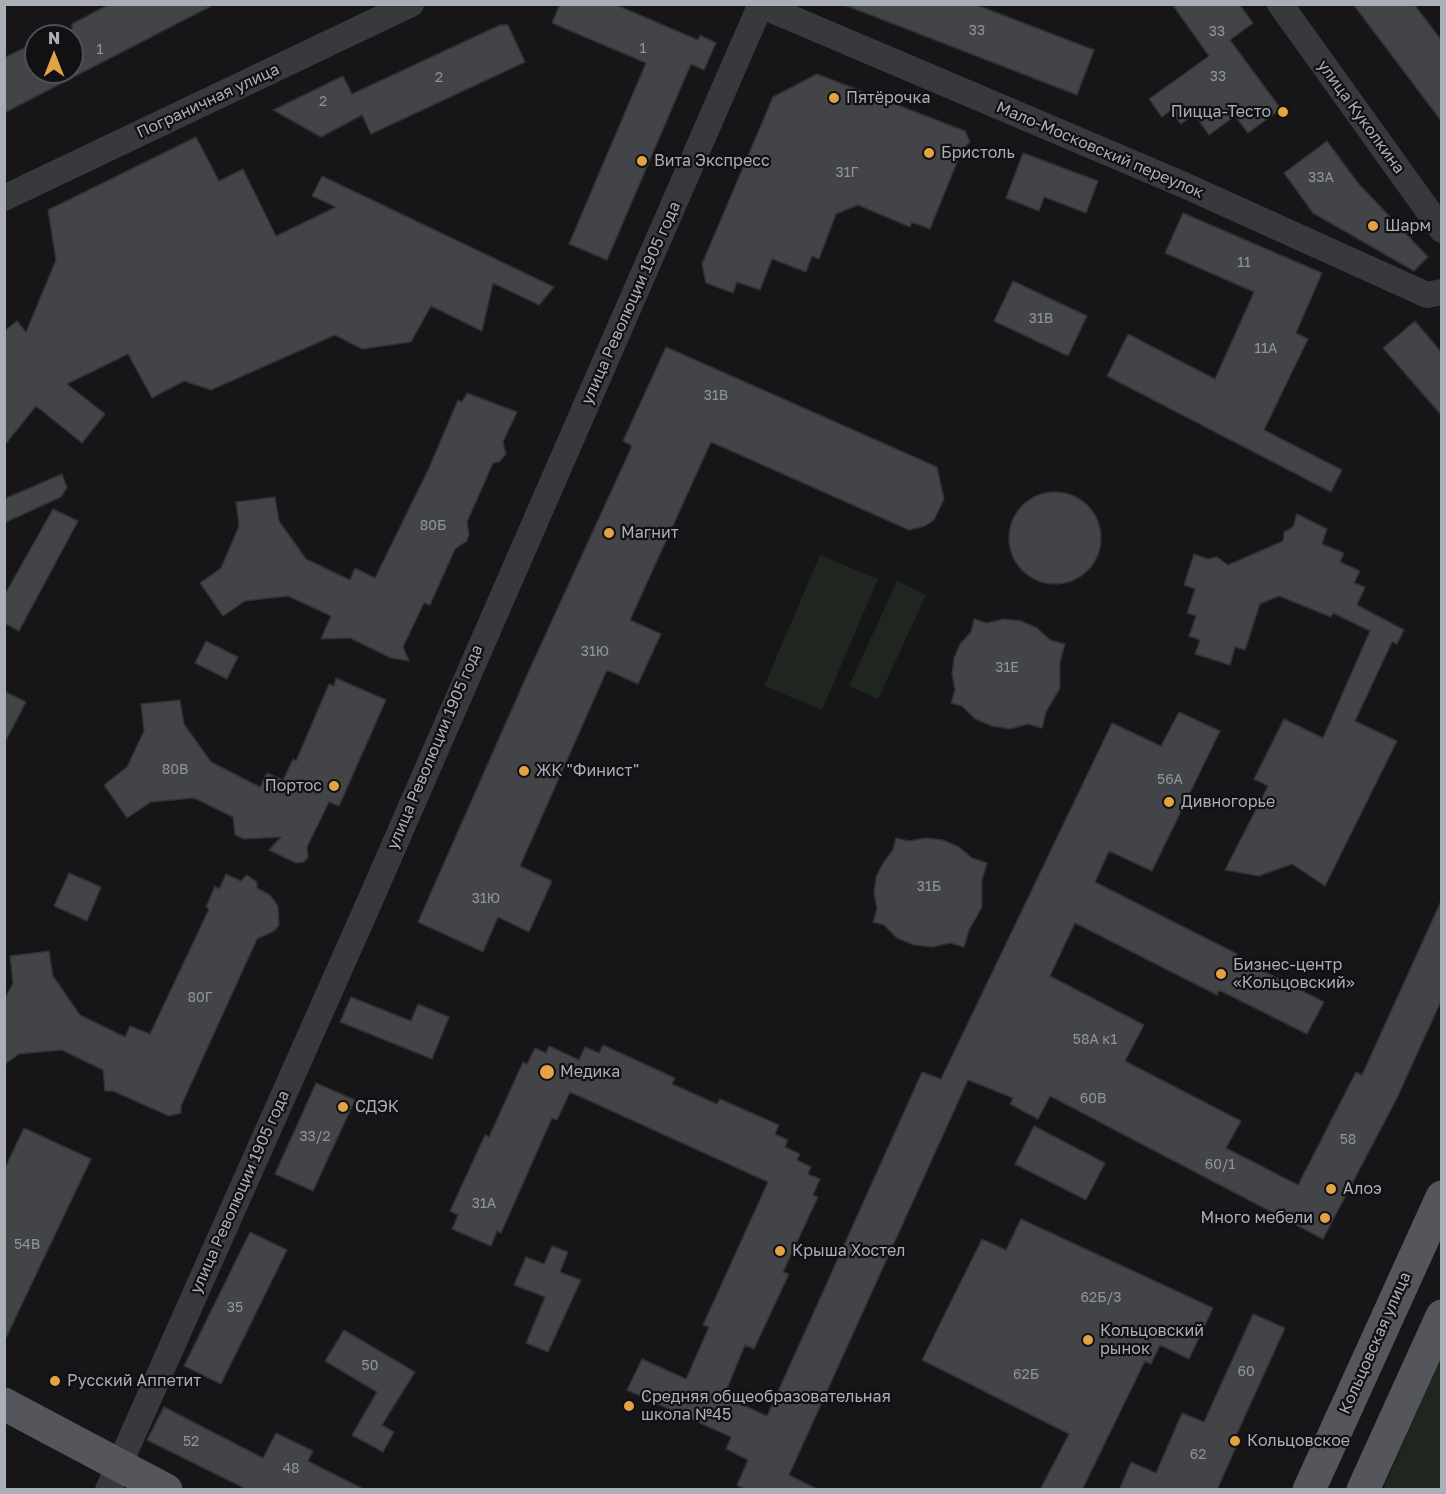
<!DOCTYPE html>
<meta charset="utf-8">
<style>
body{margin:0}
#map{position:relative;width:1446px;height:1494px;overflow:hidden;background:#161618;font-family:"Golos Text",sans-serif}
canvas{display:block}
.frame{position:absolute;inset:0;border:6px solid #aaaeb7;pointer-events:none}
.north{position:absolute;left:24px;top:24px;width:60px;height:60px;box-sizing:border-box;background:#111113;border:2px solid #4e5055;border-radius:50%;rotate:0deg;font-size:16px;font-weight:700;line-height:24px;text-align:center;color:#aaaeb7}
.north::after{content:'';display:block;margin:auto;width:21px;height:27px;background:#e3a343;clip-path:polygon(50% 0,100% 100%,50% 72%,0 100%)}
</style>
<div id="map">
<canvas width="1446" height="1494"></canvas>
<div class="frame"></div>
<div class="north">N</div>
</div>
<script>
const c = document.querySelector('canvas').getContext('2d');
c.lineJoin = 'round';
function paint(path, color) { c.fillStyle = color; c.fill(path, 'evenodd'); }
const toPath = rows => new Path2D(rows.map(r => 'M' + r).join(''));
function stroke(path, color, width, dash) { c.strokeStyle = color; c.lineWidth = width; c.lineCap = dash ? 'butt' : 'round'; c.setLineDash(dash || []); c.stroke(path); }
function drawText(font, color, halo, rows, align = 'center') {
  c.font = font + ' "Golos Text",sans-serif'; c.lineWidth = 4.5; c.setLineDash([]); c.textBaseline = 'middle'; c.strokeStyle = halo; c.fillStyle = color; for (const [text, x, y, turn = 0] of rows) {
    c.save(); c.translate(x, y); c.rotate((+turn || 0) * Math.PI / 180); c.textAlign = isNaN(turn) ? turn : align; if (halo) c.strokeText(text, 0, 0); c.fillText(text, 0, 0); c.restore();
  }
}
paint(toPath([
 [820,555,878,579,822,710,764,686],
 [897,581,926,595,878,699,849,686],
 [1441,1358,1441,1489,1383,1489]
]), '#1f261f');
const building = toPath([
 [110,4,215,4,4,113,4,58,36,42,36,72,72,72,72,24,110,4],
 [560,4,614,4,698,40,700,35,716,43,704,70,691,64,607,260,569,244,646,63,552,23,560,4],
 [842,4,974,4,1094,50,1077,95,842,4],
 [1172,4,1239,4,1253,23,1230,40,1281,109,1248,133,1235,116,1209,135,1194,114,1181,124,1171,110,1162,117,1149,99,1209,56,1172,4],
 [1353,4,1414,4,1442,41,1442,122,1353,4],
 [500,25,508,25,525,62,371,134,362,115,321,137,273,110,343,76,352,94,500,25],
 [817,74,965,131,970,142,962,150,930,229,912,222,910,227,858,205,836,214,819,259,812,256,806,272,772,259,760,290,737,282,733,293,706,283,702,264,773,97,817,74],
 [196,137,219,181,243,169,276,236,336,207,312,196,322,176,554,287,539,305,493,283,482,331,431,306,411,342,362,349,335,335,211,390,184,381,152,398,128,354,67,384,105,414,82,443,36,406,4,446,4,331,17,321,26,332,56,260,48,210,196,137],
 [1327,141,1358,183,1428,257,1414,271,1313,213,1284,173,1327,141],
 [1023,153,1098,181,1086,213,1044,197,1039,211,1006,198,1023,153],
 [1183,213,1322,273,1296,333,1308,339,1264,430,1342,470,1331,492,1107,376,1128,334,1215,379,1254,292,1165,253,1183,213],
 [1013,281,1087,316,1068,356,994,321,1013,281],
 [1415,321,1442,353,1442,416,1383,348,1415,321],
 [666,347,937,467,944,499,934,520,925,526,909,530,711,442,630,620,661,634,638,684,607,670,520,866,552,881,529,932,498,917,483,952,418,922,527,675,632,446,623,441,666,347],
 [467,393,517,412,503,442,506,454,499,462,493,463,467,522,469,534,467,541,455,549,430,605,424,603,403,647,409,661,391,658,350,638,321,639,331,616,288,596,245,601,223,616,200,583,221,568,239,526,236,502,275,497,279,521,306,559,350,580,355,568,375,578,429,468,458,400,462,402,467,393],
 [62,474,67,488,61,497,4,523,4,499,62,474],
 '1009 538a46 46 0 1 1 92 0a46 46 0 1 1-92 0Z',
 [53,509,78,521,19,631,4,623,4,596,53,509],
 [1297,514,1327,529,1322,544,1344,553,1340,562,1360,571,1354,583,1365,587,1357,605,1404,630,1397,644,1392,642,1355,721,1397,741,1325,886,1292,864,1259,876,1225,870,1268,786,1254,779,1284,719,1323,738,1370,631,1333,613,1331,617,1279,596,1260,604,1245,650,1235,647,1230,665,1195,654,1200,640,1189,636,1196,616,1187,613,1195,589,1184,585,1194,554,1208,559,1217,557,1228,565,1283,541,1284,532,1293,527,1297,514],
 [974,619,987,623,1004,619,1021,621,1037,628,1050,640,1065,644,1060,662,1060,688,1046,712,1042,728,1028,724,1010,729,992,726,975,719,962,706,951,703,955,690,952,674,954,658,960,644,971,632,974,619],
 [206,641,238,657,227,679,195,663,206,641],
 [336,678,386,700,339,806,329,802,307,847,308,857,304,862,296,863,269,850,281,837,244,839,235,835,233,817,194,798,151,802,127,818,104,785,127,767,144,731,141,704,180,700,184,724,211,762,260,787,267,773,283,780,293,759,296,761,329,684,334,686,336,678],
 [4,691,26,702,4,744,4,691],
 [1179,712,1220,731,1152,871,1109,851,1095,882,1237,954,1236,957,1324,1002,1307,1034,1219,990,1217,995,1075,923,1050,976,1144,1025,1125,1061,1241,1121,1226,1148,1298,1185,1356,1072,1362,1075,1442,899,1442,999,1397,1098,1323,1239,1050,1096,1038,1119,1010,1104,1013,1098,968,1080,789,1475,819,1490,746,1490,737,1485,748,1460,726,1449,731,1437,627,1390,642,1359,686,1379,709,1327,703,1325,768,1182,570,1092,557,1120,552,1118,501,1233,497,1231,491,1246,452,1229,458,1215,450,1211,485,1135,489,1137,523,1062,527,1064,535,1048,546,1053,549,1046,579,1060,585,1047,599,1053,603,1045,675,1078,672,1084,717,1104,720,1099,779,1125,775,1134,788,1140,785,1147,800,1154,797,1160,811,1167,808,1174,820,1179,813,1195,818,1197,783,1272,789,1274,754,1349,745,1345,724,1396,767,1416,922,1072,941,1079,1112,723,1161,746,1179,712],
 [896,838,909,841,926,838,943,840,959,847,972,858,987,863,982,880,982,907,969,930,964,947,950,943,932,947,914,945,897,938,884,925,873,922,877,909,874,893,876,877,883,863,893,850,896,838],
 [69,873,101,887,87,921,54,906,69,873],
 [226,874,241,881,247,875,257,882,257,888,270,895,278,906,279,925,274,931,257,939,181,1106,181,1113,169,1116,113,1091,105,1091,103,1070,62,1050,19,1054,4,1065,4,1000,13,983,10,956,49,951,53,976,80,1015,125,1037,130,1026,150,1034,209,909,206,907,215,886,219,889,226,874],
 [351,997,411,1021,418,1004,449,1017,432,1059,340,1022,351,997],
 [316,1083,355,1100,313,1191,275,1174,316,1083],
 [1034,1126,1105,1163,1086,1200,1015,1164,1034,1126],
 [24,1128,91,1159,4,1342,4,1170,24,1128],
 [1021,1219,1213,1308,1189,1359,1160,1345,1151,1364,1145,1361,1082,1490,1040,1490,1069,1434,922,1360,982,1239,1006,1250,1021,1219],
 [250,1232,287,1250,221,1384,184,1366,250,1232],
 [552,1246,568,1252,560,1272,581,1280,548,1352,526,1343,545,1297,514,1285,526,1257,544,1264,552,1246],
 [1253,1314,1285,1328,1236,1436,1240,1438,1217,1490,1119,1490,1131,1462,1156,1473,1182,1413,1204,1422,1253,1314],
 [344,1330,415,1372,382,1425,394,1432,383,1452,352,1435,377,1392,325,1361,344,1330],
 [164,1407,263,1458,276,1433,313,1451,308,1461,365,1490,248,1490,147,1440,164,1407]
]);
paint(building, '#434448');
stroke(building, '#313134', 1.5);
stroke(toPath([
 [758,4,1184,185,1427,295,1442,292],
 [1280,4,1442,230],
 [4,198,411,4],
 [108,1490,369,903,761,4]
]), '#38393d', 26);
stroke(toPath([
 [4,1404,166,1490],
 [1309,1490,1442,1197],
 [1363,1490,1442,1316]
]), '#54565c', 33);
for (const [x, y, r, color] of [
 [834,98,6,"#e3a343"],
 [1283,112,6,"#e3a343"],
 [929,153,6,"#e3a343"],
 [642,161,6,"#e3a343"],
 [1373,226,6,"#e3a343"],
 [609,533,6,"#e3a343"],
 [524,771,6,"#e3a343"],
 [334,786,6,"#e3a343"],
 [1169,802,6,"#e3a343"],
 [1221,974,6,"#e3a343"],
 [547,1072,8,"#e3a343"],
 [343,1107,6,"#e3a343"],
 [1331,1189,6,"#e3a343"],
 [1325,1218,6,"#e3a343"],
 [780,1251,6,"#e3a343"],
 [1088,1340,6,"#e3a343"],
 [55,1381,6,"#e3a343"],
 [629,1406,6,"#e3a343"],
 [1235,1441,6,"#e3a343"]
]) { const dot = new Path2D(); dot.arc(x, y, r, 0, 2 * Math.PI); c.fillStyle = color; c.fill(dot); stroke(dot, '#111113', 2); }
drawText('14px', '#90949b', null, [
 ["33",977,31],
 ["33",1217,32],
 ["1",643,49],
 ["1",100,50],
 ["33",1218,77],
 ["2",439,78],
 ["2",323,102],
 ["31Г",847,173],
 ["33А",1321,178],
 ["11",1244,263],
 ["31В",1041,319],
 ["11А",1266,349],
 ["31В",716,396],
 ["80Б",433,526],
 ["31Ю",595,652],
 ["31Е",1007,668],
 ["80В",175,770],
 ["56А",1170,780],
 ["31Б",929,887],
 ["31Ю",486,899],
 ["80Г",200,998],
 ["58А к1",1095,1040],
 ["60В",1093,1099],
 ["33/2",315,1137],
 ["58",1348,1140],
 ["60/1",1220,1165],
 ["31А",484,1204],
 ["54В",27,1245],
 ["62Б/3",1101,1298],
 ["35",235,1308],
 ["50",370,1366],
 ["60",1246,1372],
 ["62Б",1026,1375],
 ["52",191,1442],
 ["62",1198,1455],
 ["48",291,1469]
]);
drawText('16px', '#aaaeb7', '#111113', [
 ["Пятёрочка",846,98],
 ["Пицца-Тесто",1271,112,"right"],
 ["Бристоль",941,153],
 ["Вита Экспресс",654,161],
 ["Шарм",1385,226],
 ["Магнит",621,533],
 ["ЖК \"Финист\"",536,771],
 ["Портос",322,786,"right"],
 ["Дивногорье",1181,802],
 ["Бизнес-центр",1233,965],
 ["«Кольцовский»",1233,983],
 ["Медика",560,1072],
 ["СДЭК",355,1107],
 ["Алоэ",1343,1189],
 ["Много мебели",1313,1218,"right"],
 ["Крыша Хостел",792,1251],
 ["Кольцовский",1100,1331],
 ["рынок",1100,1349],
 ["Русский Аппетит",67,1381],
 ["Средняя общеобразовательная",641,1397],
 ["школа №45",641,1415],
 ["Кольцовское",1247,1441]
], 'left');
drawText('16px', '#aaaeb7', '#111113', [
 ["Пограничная улица",208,101,-25],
 ["улица Куколкина",1361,117,54],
 ["Мало-Московский переулок",1100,150,23],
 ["улица Революции 1905 года",631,303,-66],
 ["улица Революции 1905 года",435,747,-67],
 ["улица Революции 1905 года",240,1192,-66],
 ["Кольцовская улица",1375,1343,-66]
]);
</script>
